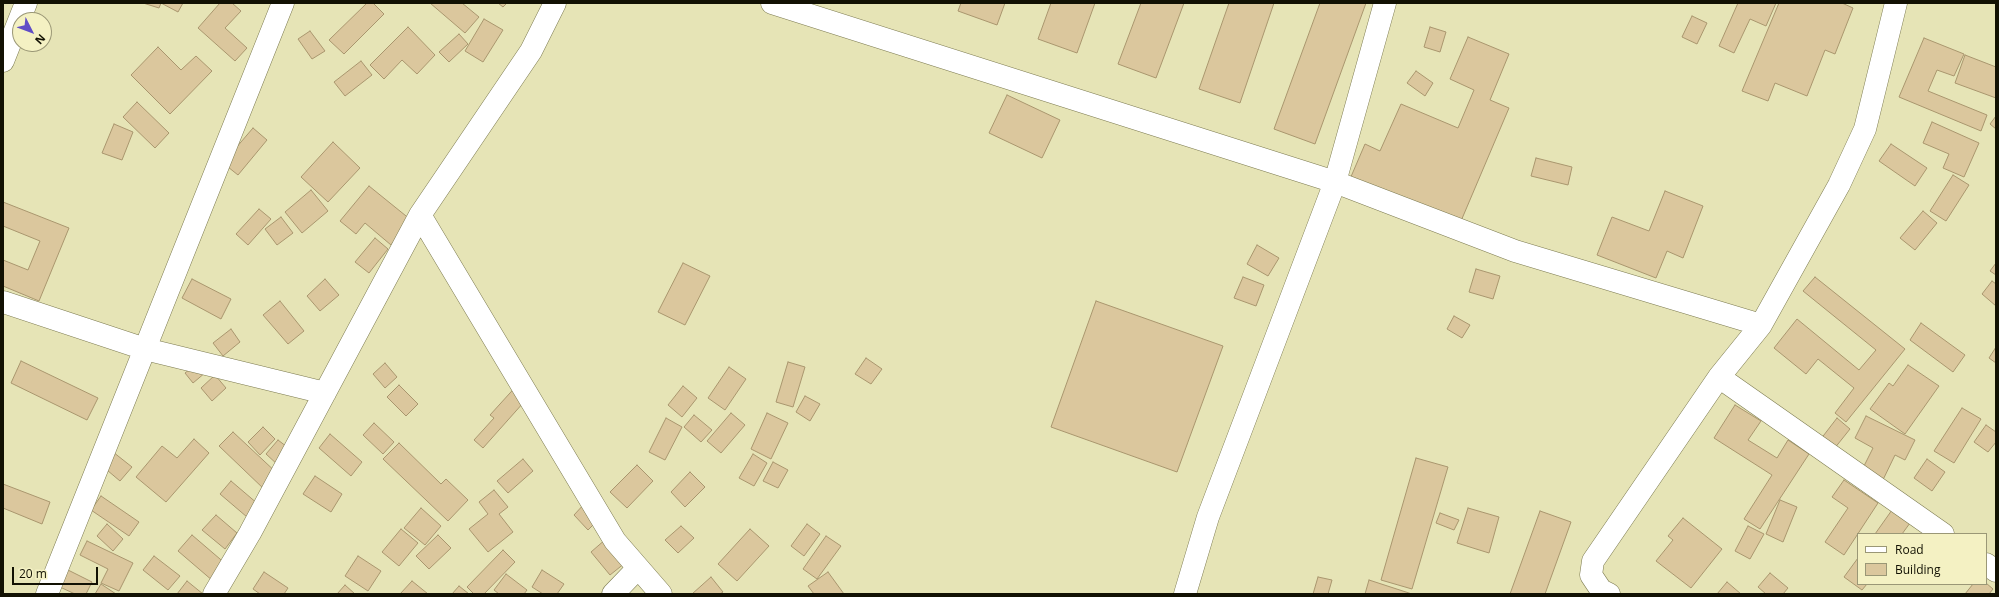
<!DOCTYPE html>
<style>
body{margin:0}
#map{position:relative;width:1999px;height:597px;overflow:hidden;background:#e6e4b6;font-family:"Open Sans",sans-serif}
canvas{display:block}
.frame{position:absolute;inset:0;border:4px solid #121103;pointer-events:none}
.legend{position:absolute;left:1857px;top:533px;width:130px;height:52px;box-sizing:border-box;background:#f4f1c3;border:1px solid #9a9776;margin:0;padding:5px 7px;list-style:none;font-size:12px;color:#121103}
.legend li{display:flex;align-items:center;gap:8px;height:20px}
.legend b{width:20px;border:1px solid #9a9776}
.north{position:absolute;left:12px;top:12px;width:40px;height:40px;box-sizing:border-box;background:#f4f1c3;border:1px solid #9a9776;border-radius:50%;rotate:132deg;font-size:11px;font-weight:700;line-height:16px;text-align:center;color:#121103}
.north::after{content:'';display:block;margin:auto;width:14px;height:18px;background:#604dc6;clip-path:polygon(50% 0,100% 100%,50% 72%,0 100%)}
.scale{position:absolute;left:12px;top:567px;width:86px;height:18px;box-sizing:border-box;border:2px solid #121103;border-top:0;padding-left:5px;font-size:12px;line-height:14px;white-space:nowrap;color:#121103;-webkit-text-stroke:3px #f4f1c3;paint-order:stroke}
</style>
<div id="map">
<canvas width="1999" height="597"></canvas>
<div class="frame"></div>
<ul class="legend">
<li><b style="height:5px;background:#fff"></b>Road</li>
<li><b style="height:11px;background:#dbc79d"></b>Building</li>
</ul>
<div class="north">N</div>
<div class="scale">20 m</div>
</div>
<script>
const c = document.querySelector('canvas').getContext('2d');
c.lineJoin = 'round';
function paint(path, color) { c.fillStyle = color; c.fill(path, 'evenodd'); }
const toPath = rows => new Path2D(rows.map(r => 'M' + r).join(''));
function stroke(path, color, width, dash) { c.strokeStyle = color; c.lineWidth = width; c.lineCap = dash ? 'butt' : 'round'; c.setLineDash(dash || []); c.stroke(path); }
const building = toPath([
 [143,3,161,3,159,8,143,3],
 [161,3,183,3,178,12,161,3],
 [220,3,232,3,241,11,225,28,247,48,235,61,198,28,220,3],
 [367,3,373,3,384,14,344,54,329,40,367,3],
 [430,3,462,3,479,17,465,33,430,3],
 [498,3,507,3,503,7,498,3],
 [961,3,1005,3,997,25,958,11,961,3],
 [1051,3,1095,3,1077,53,1038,39,1051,3],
 [1141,3,1184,3,1156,78,1118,64,1141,3],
 [1229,3,1274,3,1240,103,1199,89,1229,3],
 [1320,3,1366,3,1315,144,1274,129,1320,3],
 [1738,3,1776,3,1766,26,1750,19,1734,53,1719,46,1738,3],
 [1779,3,1842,3,1853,8,1835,54,1825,50,1807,96,1775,83,1768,101,1742,91,1779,3],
 [1692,16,1707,23,1697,44,1682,37,1692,16],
 [484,19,503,30,483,62,465,51,484,19],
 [408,27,435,55,417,74,402,60,384,79,370,65,408,27],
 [1430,27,1446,32,1440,52,1424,47,1430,27],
 [310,31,325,51,312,59,298,39,310,31],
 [459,34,468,44,449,62,439,52,459,34],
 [1468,37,1509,54,1490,100,1509,108,1461,221,1350,179,1365,144,1380,151,1401,104,1458,128,1474,90,1450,79,1468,37],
 [1924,38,1964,54,1954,76,1937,70,1928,91,1987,115,1981,131,1899,97,1924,38],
 [158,47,181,70,196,56,212,71,170,114,131,75,158,47],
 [1965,55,1996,67,1996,98,1955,83,1965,55],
 [361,61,372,75,345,96,334,82,361,61],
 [1416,71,1433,83,1425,96,1407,83,1416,71],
 [1007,95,1060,120,1042,158,989,133,1007,95],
 [137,102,169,133,155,148,123,117,137,102],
 [1996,116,1996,129,1990,124,1996,116],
 [1932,122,1979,143,1964,177,1943,168,1949,154,1923,143,1932,122],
 [114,124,133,132,122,160,102,153,114,124],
 [253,128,267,140,238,175,223,163,253,128],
 [333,142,360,168,328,202,301,177,333,142],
 [1891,144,1927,168,1915,186,1879,161,1891,144],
 [1536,158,1572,167,1568,185,1531,176,1536,158],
 [1953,175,1969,185,1946,221,1930,211,1953,175],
 [369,186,411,220,391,245,365,223,356,234,340,221,369,186],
 [311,190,328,211,302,233,285,212,311,190],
 [1665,191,1703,206,1683,258,1667,251,1656,278,1597,255,1612,217,1649,231,1665,191],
 [3,202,69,228,39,301,3,286,3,260,28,270,40,241,3,226,3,202],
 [259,209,271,219,248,245,236,234,259,209],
 [1923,211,1937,223,1915,250,1900,238,1923,211],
 [281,217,293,233,277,245,265,229,281,217],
 [375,238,388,249,369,273,355,262,375,238],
 [1257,245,1279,258,1268,276,1247,264,1257,245],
 [683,263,710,276,685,325,658,312,683,263],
 [1996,263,1996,275,1990,271,1996,263],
 [1476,269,1500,276,1493,299,1469,292,1476,269],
 [1243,277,1264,285,1256,306,1234,298,1243,277],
 [1815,277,1905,349,1846,422,1835,413,1854,388,1818,359,1806,374,1774,348,1797,319,1859,370,1876,350,1803,291,1815,277],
 [192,279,231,299,221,319,182,298,192,279],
 [325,279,339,295,320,311,307,296,325,279],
 [1992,281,1996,284,1996,306,1982,294,1992,281],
 [280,301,304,331,288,344,263,315,280,301],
 [1096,301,1223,346,1177,472,1051,427,1096,301],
 [1454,316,1470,325,1462,338,1447,329,1454,316],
 [1921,323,1965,355,1953,372,1910,340,1921,323],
 [231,329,240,342,223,356,213,343,231,329],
 [1996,347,1996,363,1989,358,1996,347],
 [204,358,212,367,193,383,185,373,204,358],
 [866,358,882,369,871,384,855,374,866,358],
 [21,361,98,398,87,420,11,383,21,361],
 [788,362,805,367,793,407,776,402,788,362],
 [385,363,397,377,385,388,373,374,385,363],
 [1908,365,1939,386,1905,434,1870,409,1889,383,1893,386,1908,365],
 [729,367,746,379,725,410,708,398,729,367],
 [215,375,226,388,212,401,201,388,215,375],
 [520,382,532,393,483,448,474,440,494,418,490,415,520,382],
 [399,385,418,404,406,416,387,397,399,385],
 [683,386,697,398,682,417,668,405,683,386],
 [805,396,820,404,810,421,796,412,805,396],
 [1735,405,1761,421,1748,440,1777,458,1788,440,1809,454,1760,529,1744,519,1772,475,1714,438,1735,405],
 [1962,408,1981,419,1954,463,1934,451,1962,408],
 [731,413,745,425,721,453,707,441,731,413],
 [767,413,788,423,771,459,751,449,767,413],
 [694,415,712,430,701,442,684,427,694,415],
 [1866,416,1915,440,1905,460,1895,455,1880,486,1859,476,1873,448,1855,438,1866,416],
 [666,418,682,427,665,460,649,452,666,418],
 [1837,418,1850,429,1830,454,1817,444,1837,418],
 [374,423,394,442,383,454,363,435,374,423],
 [1986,425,1996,432,1996,442,1988,452,1974,442,1986,425],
 [263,427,275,439,260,455,248,442,263,427],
 [233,432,279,475,265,490,219,446,233,432],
 [330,434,362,462,351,476,319,448,330,434],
 [194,439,209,453,166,502,136,477,162,446,177,458,194,439],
 [278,440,291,450,278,465,266,454,278,440],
 [399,443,441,484,446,479,468,500,448,521,383,459,399,443],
 [113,452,132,467,120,481,101,465,113,452],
 [753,454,767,463,754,486,739,478,753,454],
 [1416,458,1448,467,1412,589,1381,580,1416,458],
 [523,459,533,471,508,493,497,481,523,459],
 [1927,459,1945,472,1932,491,1914,478,1927,459],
 [773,462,788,470,778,488,763,481,773,462],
 [637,465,653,481,627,508,610,492,637,465],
 [690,472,705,487,685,507,671,492,690,472],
 [315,476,342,494,331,512,303,494,315,476],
 [1844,480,1878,503,1844,555,1825,542,1848,508,1832,497,1844,480],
 [231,481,258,504,247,517,220,494,231,481],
 [3,484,50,502,42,524,3,508,3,484],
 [494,490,508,507,499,514,513,532,488,552,469,529,488,514,479,502,494,490],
 [101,496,139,522,129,536,91,510,101,496],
 [1780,500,1797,507,1783,542,1766,534,1780,500],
 [586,502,601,517,588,530,574,515,586,502],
 [421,508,441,526,425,545,404,528,421,508],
 [1468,508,1499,517,1489,553,1457,543,1468,508],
 [1892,510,1910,523,1902,534,1875,534,1892,510],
 [1540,511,1571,522,1545,594,1510,594,1540,511],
 [1440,513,1459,520,1454,530,1436,523,1440,513],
 [216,515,237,533,225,549,202,530,216,515],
 [1683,518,1722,549,1691,588,1656,561,1673,540,1668,536,1683,518],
 [107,524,123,539,113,551,97,536,107,524],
 [807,524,820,534,804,556,791,546,807,524],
 [681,526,694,538,678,553,665,540,681,526],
 [1748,526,1764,534,1750,559,1735,551,1748,526],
 [401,529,418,543,399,566,382,552,401,529],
 [750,529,769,546,737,581,718,564,750,529],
 [192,535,227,565,213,581,178,551,192,535],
 [438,535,451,548,429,569,416,556,438,535],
 [826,536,841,546,817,579,803,569,826,536],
 [606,539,625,563,610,575,591,552,606,539],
 [87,541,133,563,119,591,101,583,108,569,80,555,87,541],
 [503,550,515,562,484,594,474,594,467,587,503,550],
 [154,556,180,576,168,590,143,570,154,556],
 [358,556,381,571,368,591,345,576,358,556],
 [1858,558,1858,584,1867,584,1862,590,1844,577,1858,558],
 [68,570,92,582,86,594,75,594,60,587,68,570],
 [542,570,564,584,557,594,543,594,532,587,542,570],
 [264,572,288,588,284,594,260,594,253,589,264,572],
 [828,572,844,594,814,594,808,586,828,572],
 [1770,573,1788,588,1783,594,1766,594,1758,587,1770,573],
 [506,574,527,590,524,594,499,594,494,590,506,574],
 [711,577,723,592,720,594,692,594,711,577],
 [1318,577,1332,580,1328,594,1313,594,1318,577],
 [1369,580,1412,594,1365,594,1369,580],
 [187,581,203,594,177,594,187,581],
 [412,581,428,594,400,594,412,581],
 [1727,582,1741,594,1717,594,1727,582],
 [1986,583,1993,589,1989,594,1965,594,1973,584,1986,583],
 [101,584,116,594,95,594,101,584],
 [345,585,355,594,337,594,345,585],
 [459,586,469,594,452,594,459,586]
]);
paint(building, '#dbc79d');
stroke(building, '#a9966e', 1);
const minor = toPath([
 [772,3,1335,182,1515,251,1761,325],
 [3,61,26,3],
 [420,215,615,541,661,594],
 [3,302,145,349,325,393],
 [1719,377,1943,534],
 [1986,564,1996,571],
 [47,594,283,3],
 [214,594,250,533,420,215,531,51,555,3],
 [613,594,638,568],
 [1185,594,1208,517,1335,182,1385,3],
 [1609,594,1601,590,1591,575,1593,561,1719,377,1761,325,1839,185,1865,129,1896,3]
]);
stroke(minor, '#7d7b51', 23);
stroke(minor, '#fff', 22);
</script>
